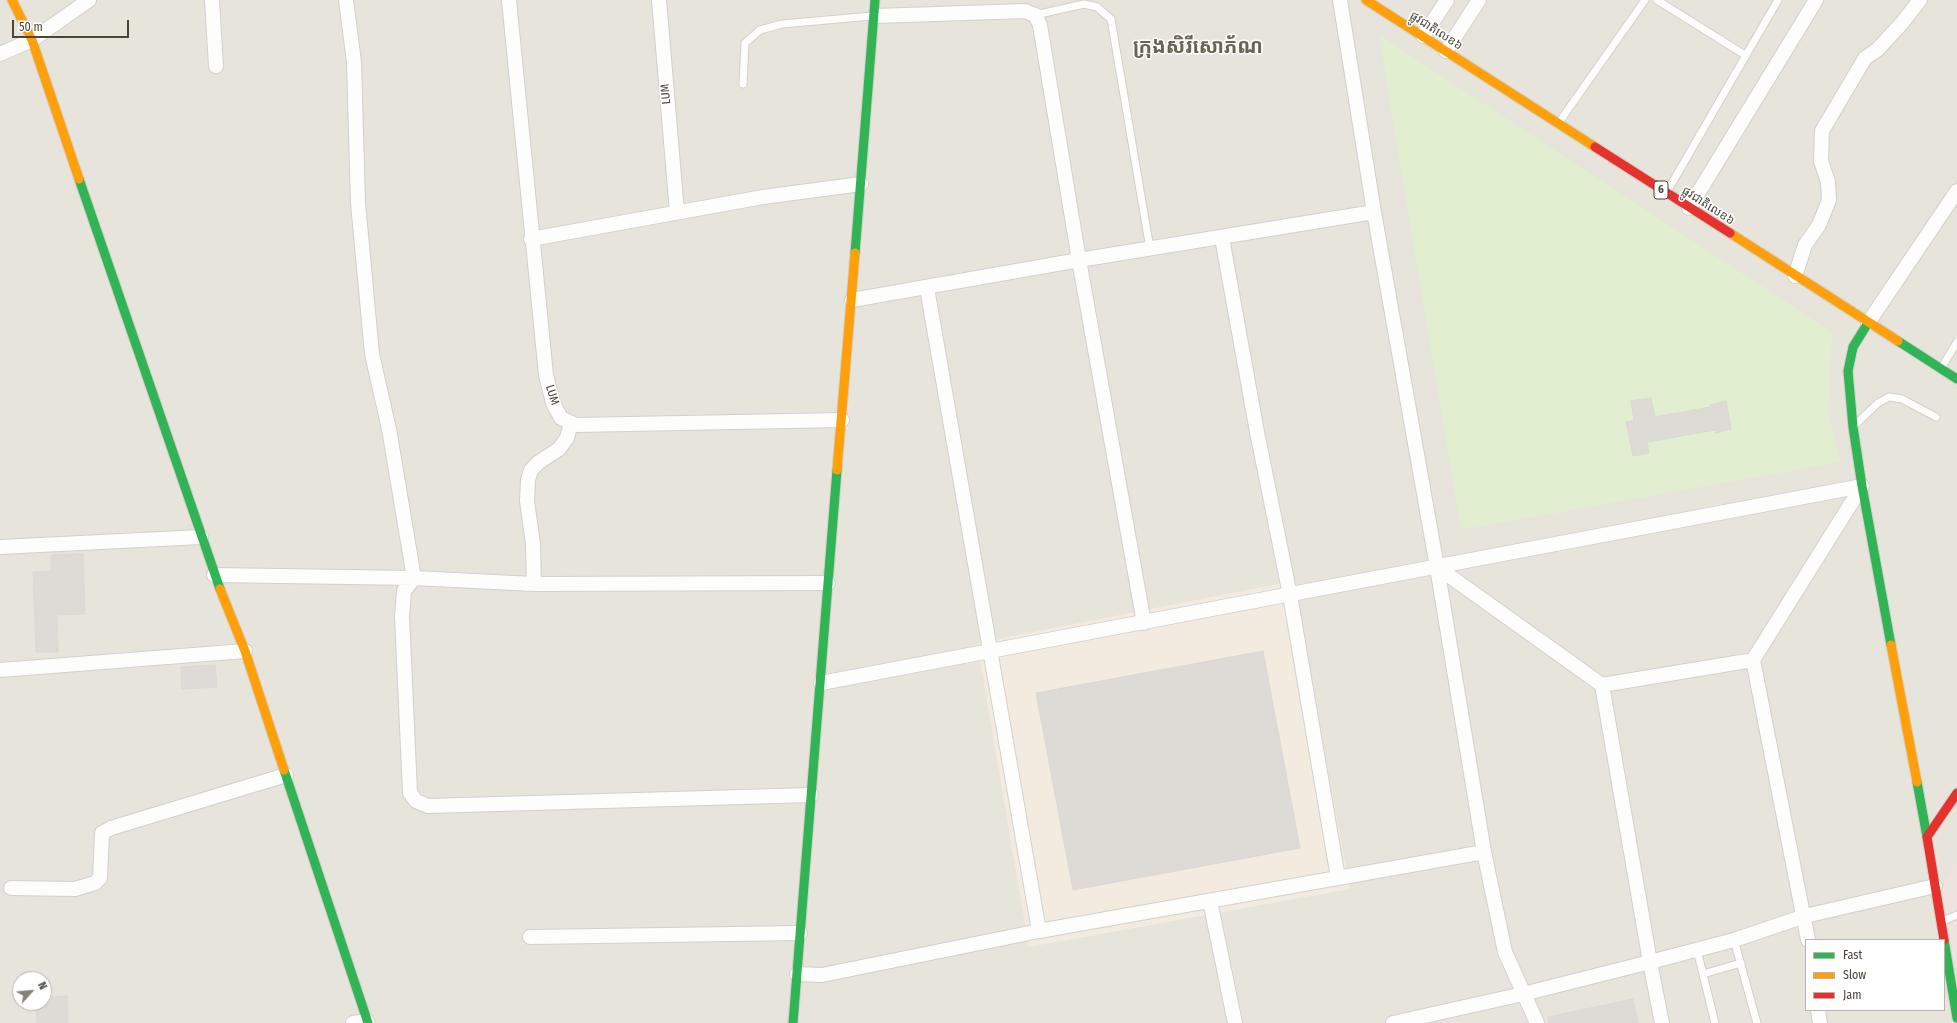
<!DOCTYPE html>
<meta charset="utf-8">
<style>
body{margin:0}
#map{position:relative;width:1957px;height:1023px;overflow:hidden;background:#f4f2ee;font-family:"Fira Sans Condensed",sans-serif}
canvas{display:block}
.legend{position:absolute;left:1805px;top:939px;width:140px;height:72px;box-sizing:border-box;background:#fff;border:1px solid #b7b4b0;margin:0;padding:5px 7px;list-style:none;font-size:12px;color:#4b4439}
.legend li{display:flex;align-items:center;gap:8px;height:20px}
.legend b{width:20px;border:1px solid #b7b4b0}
.north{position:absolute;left:12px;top:971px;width:40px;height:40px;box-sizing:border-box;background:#fff;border:1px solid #b7b4b0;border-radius:50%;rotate:63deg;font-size:11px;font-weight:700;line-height:16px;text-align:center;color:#4b4439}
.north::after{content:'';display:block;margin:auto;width:14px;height:18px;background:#868178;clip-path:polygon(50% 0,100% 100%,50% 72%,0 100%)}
.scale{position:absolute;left:12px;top:20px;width:117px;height:18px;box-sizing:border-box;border:2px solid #4b4439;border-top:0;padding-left:5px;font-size:12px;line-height:14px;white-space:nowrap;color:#4b4439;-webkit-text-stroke:3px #fff;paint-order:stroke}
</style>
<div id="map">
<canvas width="1957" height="1023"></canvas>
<ul class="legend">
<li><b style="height:5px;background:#30b455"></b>Fast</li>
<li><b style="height:5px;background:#ff9f0a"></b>Slow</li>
<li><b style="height:5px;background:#e5322d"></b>Jam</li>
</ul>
<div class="north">N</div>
<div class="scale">50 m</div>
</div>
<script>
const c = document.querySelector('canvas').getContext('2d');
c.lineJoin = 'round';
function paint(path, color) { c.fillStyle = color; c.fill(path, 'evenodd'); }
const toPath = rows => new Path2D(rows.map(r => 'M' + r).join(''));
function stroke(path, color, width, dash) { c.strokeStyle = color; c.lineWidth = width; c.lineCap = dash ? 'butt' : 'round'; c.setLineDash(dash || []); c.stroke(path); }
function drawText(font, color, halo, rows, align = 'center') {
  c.font = font + ' "Fira Sans Condensed","Noto Sans Khmer",sans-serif'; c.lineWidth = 3; c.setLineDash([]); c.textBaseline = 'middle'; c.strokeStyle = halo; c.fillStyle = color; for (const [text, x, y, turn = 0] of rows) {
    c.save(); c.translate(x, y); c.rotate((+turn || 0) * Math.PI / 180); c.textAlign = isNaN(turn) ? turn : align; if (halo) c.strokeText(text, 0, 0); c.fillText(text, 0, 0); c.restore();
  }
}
paint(toPath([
 [0,0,1957,0,1957,1023,0,1023],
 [1806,940,1944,940,1944,1010,1806,1010],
 [20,979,44,979,44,1003,20,1003]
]), '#e7e4dc');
paint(toPath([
 [1293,581,1350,889,1029,947,977,643]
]), '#f3ebdf');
paint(toPath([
 [1957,861,1957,973,1941,887]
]), '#eee3df');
paint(toPath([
 [1379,35,1832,332,1828,414,1841,462,1461,530]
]), '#e1eecf');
const building = toPath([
 [1651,398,1655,417,1710,407,1710,405,1726,401,1731,429,1716,433,1715,430,1647,442,1649,453,1633,456,1626,422,1634,420,1631,401,1651,398],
 [83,554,85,614,57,615,58,652,36,652,33,572,51,571,51,555,83,554],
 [1263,651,1300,848,1073,890,1036,693,1263,651],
 [215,665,217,687,182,689,181,667,215,665],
 [67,996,68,1023,37,1023,36,1003,44,1003,44,997,67,996],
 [1633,999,1638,1023,1549,1023,1548,1017,1633,999]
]);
paint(building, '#dedbd6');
stroke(building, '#dcd9d4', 1);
const lane = toPath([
 [1657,0,1745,55],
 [1035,15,1084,4,1097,7,1111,19,1150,249],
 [743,84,745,43,760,30,782,24,872,16],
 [1560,121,1645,0],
 [1668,190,1778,0],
 [1942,367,1957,342],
 [1856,424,1878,403,1889,397,1902,399,1936,417],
 [1943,921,1957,915],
 [1734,940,1757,1023],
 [1697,950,1715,1023],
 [1703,974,1741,963]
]);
const street = toPath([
 [212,0,216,66],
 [346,0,354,62,358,203,372,354,389,429,414,578,404,591,402,616,410,793,416,801,428,806,811,795],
 [509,0,546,375,553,403,561,418,576,425,842,420],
 [659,0,677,212],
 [1340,0,1374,212,1437,567,1484,852,1505,952,1537,1023],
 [875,16,1025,11,1035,15,1040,25,1079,260,1144,623],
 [1423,36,1447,0],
 [1446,51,1479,0],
 [0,54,32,40,89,0],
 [1689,208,1816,0],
 [1222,238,1257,432,1290,595,1338,878],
 [531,239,763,197,861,184],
 [1795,276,1805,245,1819,225,1829,200,1828,182,1821,161,1822,131,1865,58,1877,50,1902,23,1920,0],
 [927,288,1039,931],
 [852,300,1079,260,1374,212],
 [1868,323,1957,191],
 [0,547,201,537],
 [1437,567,1602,685,1650,962,1662,1023],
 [214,575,414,578,534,584,828,583],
 [534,584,533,544,527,501,528,480,531,470,539,462,559,449,567,438,571,423],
 [0,670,245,651],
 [821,683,1862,486],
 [1602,685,1753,660],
 [11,888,75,889,95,883,100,878,102,833,111,828,286,775],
 [1210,901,1235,1023],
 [530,937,800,933],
 [1808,940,1753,660,1862,486],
 [797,974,822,975,1039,931,1484,852],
 [1818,1010,1820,1023],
 [353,1023,367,1021],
 [1393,1023,1523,994,1650,962,1734,940,1805,916,1935,886]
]);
const fast = toPath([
 [79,179,220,589],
 [855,253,875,0],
 [1868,323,1853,347,1848,371,1853,427,1862,486,1891,645],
 [1898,341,1957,379],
 [284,770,368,1023],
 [1917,782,1927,837],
 [1944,940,1957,1018],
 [793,1023,837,470]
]);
const slow = toPath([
 [12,0,32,40,79,179],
 [1366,0,1595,147],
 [1730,233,1898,341],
 [837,470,855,253],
 [220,589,245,651,284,770],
 [1891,645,1917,782]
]);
const jam = toPath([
 [1595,147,1730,233],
 [1944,940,1927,837,1957,793]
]);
stroke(lane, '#d2d0cb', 9);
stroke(street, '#d2d0cb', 16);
stroke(fast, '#d3cfc5', 11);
stroke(slow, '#d3cfc5', 11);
stroke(jam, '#d3cfc5', 11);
stroke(lane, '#fdfdfc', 7);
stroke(street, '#fdfdfc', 14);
stroke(fast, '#30b455', 9);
stroke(slow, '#ff9f0a', 9);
stroke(jam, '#e5322d', 9);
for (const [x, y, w] of [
 [1661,190,14]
]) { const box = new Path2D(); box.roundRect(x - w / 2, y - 9, w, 18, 3); c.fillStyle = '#fff'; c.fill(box); stroke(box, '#4b4439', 1); }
drawText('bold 11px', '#4b4439', null, [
 ["6",1661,190]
]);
drawText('12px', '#4b4439', '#fff', [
 ["ផ្លូវជាតិលេខ៦",1436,31,33],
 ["LUM",666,94,-95],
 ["ផ្លូវជាតិលេខ៦",1708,206,33],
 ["LUM",552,395,72]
]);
drawText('bold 20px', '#6e6250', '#fff', [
 ["ក្រុងសិរីសោភ័ណ",1198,47]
]);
</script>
